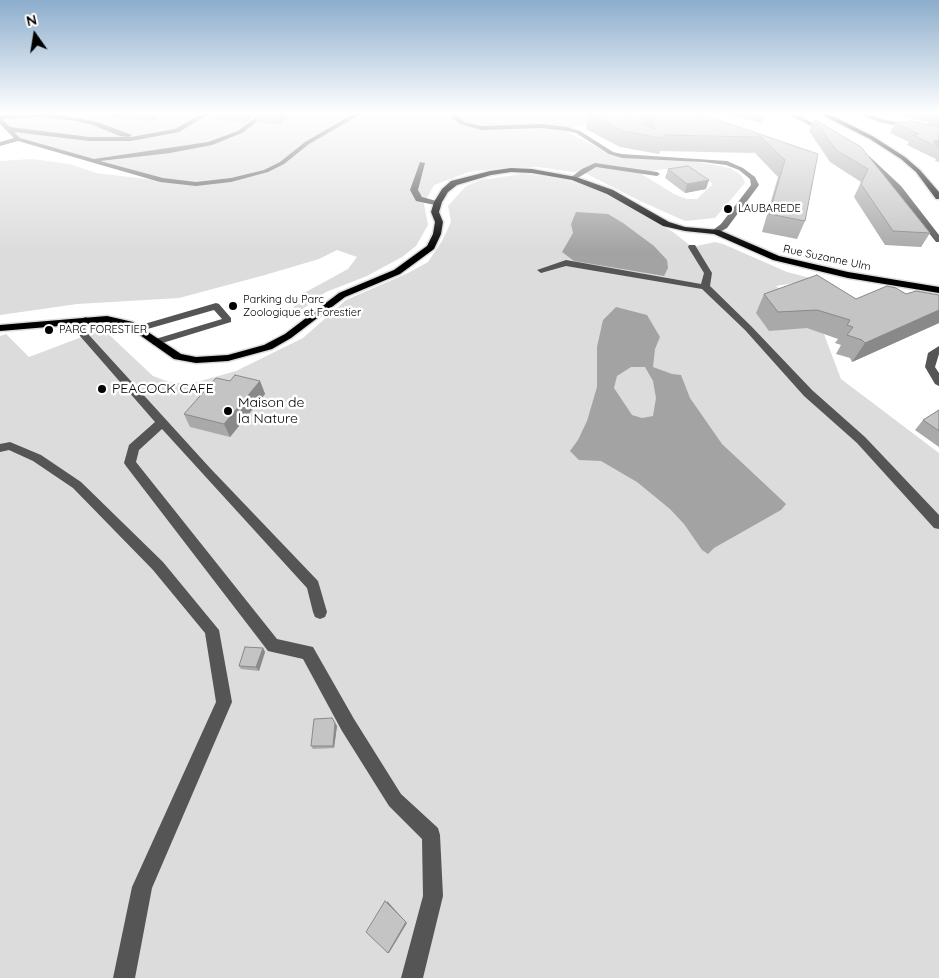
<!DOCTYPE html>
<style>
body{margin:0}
#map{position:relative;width:939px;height:978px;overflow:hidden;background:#fff;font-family:Quicksand,sans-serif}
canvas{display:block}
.north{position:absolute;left:10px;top:10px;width:50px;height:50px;-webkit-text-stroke:4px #fff;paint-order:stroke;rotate:347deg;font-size:14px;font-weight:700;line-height:20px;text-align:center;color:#000}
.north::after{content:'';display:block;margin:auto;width:18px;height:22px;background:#000;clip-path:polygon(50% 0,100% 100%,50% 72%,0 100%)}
</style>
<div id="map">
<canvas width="939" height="978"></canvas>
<div class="north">N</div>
</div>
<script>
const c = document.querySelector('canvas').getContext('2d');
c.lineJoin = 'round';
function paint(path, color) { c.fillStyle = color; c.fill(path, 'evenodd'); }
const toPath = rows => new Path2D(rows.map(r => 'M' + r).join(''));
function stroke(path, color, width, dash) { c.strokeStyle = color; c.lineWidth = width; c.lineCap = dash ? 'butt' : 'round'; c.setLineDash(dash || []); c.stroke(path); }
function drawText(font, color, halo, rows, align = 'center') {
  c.font = font + ' Quicksand,sans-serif'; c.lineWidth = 5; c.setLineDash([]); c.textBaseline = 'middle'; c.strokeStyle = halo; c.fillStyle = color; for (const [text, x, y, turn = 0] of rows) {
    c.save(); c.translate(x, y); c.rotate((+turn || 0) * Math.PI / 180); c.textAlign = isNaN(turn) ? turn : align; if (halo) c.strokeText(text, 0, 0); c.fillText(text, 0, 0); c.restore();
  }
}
paint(toPath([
 [0,114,632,114,643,116,704,118,719,120,728,127,710,131,599,120,574,127,567,132,612,155,692,161,730,168,742,176,745,183,715,218,685,221,636,199,587,174,538,167,511,167,469,172,434,185,424,204,428,225,416,246,402,257,367,276,326,292,290,318,297,299,304,293,348,269,357,257,337,250,319,259,265,275,179,298,77,304,0,315,0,161,31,159,70,164,96,173,155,180,18,139,0,120],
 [665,169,697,171,713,184,697,199,687,199,674,194,640,173],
 [522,174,559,178,599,191,673,232,692,247,715,242,723,244,787,272,833,284,839,289,794,283,776,286,819,321,841,379,939,453,939,978,0,978,0,336,6,334,29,357,103,329,153,376,169,382,190,384,236,371,303,338,346,300,408,273,428,262,442,241,451,222,448,206,466,186,481,180]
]), '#dcdcdc');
paint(toPath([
 [576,212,608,214,623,223,654,246,667,260,668,268,664,276,574,261,562,252,573,233,571,224],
 [616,307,647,315,660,337,655,349,653,367,672,374,681,375,690,398,722,444,786,504,781,510,714,548,708,554,702,550,684,524,670,509,637,482,601,461,579,460,570,451,578,440,587,421,597,387,597,347,603,320],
 [631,367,645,367,653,381,656,398,653,416,642,418,632,415,614,388,617,376]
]), '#a3a3a3');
const major = toPath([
 [820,114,829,114,874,137,905,157,920,170,939,192,939,199,936,199,916,172,901,159,870,139,820,114],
 [511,168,532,169,576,177,613,190,669,222,685,227,719,230,779,256,848,272,939,287,939,293,848,278,773,260,714,234,685,231,663,226,607,194,572,180,532,173,511,172,491,175,457,185,448,192,442,202,439,212,443,222,441,234,434,249,400,274,345,297,291,338,272,349,228,361,196,363,174,359,127,326,107,322,0,331,0,325,107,316,133,322,181,354,196,357,228,355,264,345,285,334,339,293,394,270,427,246,433,234,435,222,431,212,434,202,442,189,451,181,490,171,511,168]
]);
stroke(major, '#dbdbdb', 3);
paint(toPath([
 [52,114,94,121,132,135,129,137,120,136,90,124,70,120,40,117,2,119,10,127,89,137,131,137,175,129,201,114,209,114,179,132,131,141,89,141,14,132,20,138,94,159,208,142,238,131,260,114,267,114,242,133,212,145,170,153,100,161,163,178,196,182,231,178,264,170,280,162,305,142,353,114,361,114,309,144,284,164,268,172,231,182,196,186,160,182,18,141,0,146,0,142,14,138,0,124,0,115,52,114],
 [451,114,457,114,464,122,482,126,542,124,567,127,580,131,613,152,622,154,727,161,743,168,755,177,759,185,727,228,716,234,713,234,713,230,721,224,751,185,750,179,739,170,726,165,703,162,622,158,609,154,576,133,567,131,542,128,482,130,460,124,453,119,451,114],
 [787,114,796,114,830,132,825,133,787,114],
 [859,114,869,114,882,119,920,127,939,133,939,137,917,130,879,122,859,114],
 [865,156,869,156,901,186,939,235,939,242,936,242,895,190,865,158,865,156],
 [420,162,425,163,418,190,422,197,440,202,440,206,416,201,410,190,420,162],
 [595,163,657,172,660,174,657,176,596,167,576,179,570,178,582,169,595,163],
 [689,245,695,245,712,273,710,286,751,326,812,390,865,437,939,515,939,529,934,528,857,443,804,396,745,330,702,289,566,266,541,273,537,270,566,260,701,284,704,273,688,247,689,245],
 [216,303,219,304,231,318,231,322,156,345,152,344,152,340,222,319,214,310,137,332,132,329,134,327,216,303],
 [86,317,91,320,86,329,89,335,210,468,318,581,327,612,325,617,320,619,315,617,313,612,307,588,162,429,139,450,136,462,277,639,313,647,354,719,401,794,438,828,440,835,443,896,423,978,401,978,423,896,422,839,389,806,342,731,303,659,268,651,126,466,124,463,129,445,155,422,80,336,76,329,83,318,86,317],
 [939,346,939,354,935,367,939,373,939,386,935,384,925,367,928,353,939,346],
 [10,442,41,455,81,482,163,562,219,630,232,702,152,888,135,978,113,978,132,887,216,702,205,633,153,570,73,488,33,461,9,450,0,452,0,444,10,442]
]), '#555');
paint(major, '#000');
paint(toPath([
 [79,114,164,114,153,121,79,115],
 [215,114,292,114,280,124,258,123,256,114,247,122,217,120],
 [588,114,623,114,643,124,639,116,639,114,701,114,818,154,805,221,797,239,762,232,778,177,754,152,753,153,660,151,659,154,620,147,586,129],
 [723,114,765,114,762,123],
 [892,114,939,114,939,162,935,161,936,159,907,145,909,142,890,133,895,123,927,124,928,122],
 [814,119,861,147,930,233,921,247,885,245,854,197,861,182,830,162,809,131],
 [668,169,706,189,685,193,665,178],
 [764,294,856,299,906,294,939,295,939,323,852,362,850,358,836,354,841,345,835,343,838,339,807,328,769,331,756,313],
 [230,381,260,381,265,394,230,437,190,427,184,414],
 [939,410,939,447,915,430,923,420],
 [263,648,265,652,259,671,241,669,239,666],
 [332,718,337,726,334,748,313,749,311,746]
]), '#a9a9a9');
paint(toPath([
 [150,114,164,114,153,121],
 [245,114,256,114,247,122],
 [277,114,292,114,280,124],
 [939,140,939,148,931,144,933,141],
 [709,180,706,189,685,193,687,184],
 [939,310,939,323,852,362,865,343],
 [260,381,265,394,230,437,224,424],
 [263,648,265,652,259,671,256,667],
 [335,723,337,726,334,748,333,746],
 [387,901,407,923,389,953,388,953]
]), '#898989');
const building = toPath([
 [590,114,623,114,655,130,648,114,701,114,818,154,805,221,769,214,785,160,759,135,759,137,664,135,662,138,623,131,590,114],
 [939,116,939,120,931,118,939,116],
 [814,119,861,147,930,233,893,231,861,184,868,169,836,150,814,119],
 [912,121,939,127,939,140,933,141,937,146,939,146,939,148,913,135,919,134,895,123,912,121],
 [688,166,709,180,687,184,668,169,688,166],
 [817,275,856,299,887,286,896,288,906,294,916,291,939,295,939,310,865,343,862,340,847,335,853,327,847,325,850,320,817,310,778,312,764,294,817,275],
 [235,375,260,381,224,424,184,414,216,378,230,381,235,375],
 [939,410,939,431,923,420,939,410],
 [245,647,263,648,256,667,239,666,245,647],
 [332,718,335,723,333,746,311,746,314,719,332,718],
 [385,901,406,922,388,953,366,932,385,901]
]);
paint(building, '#c4c4c4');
stroke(building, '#898989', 1);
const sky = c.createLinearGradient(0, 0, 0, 251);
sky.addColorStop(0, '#8cadcc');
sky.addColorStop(0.45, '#fff');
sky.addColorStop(1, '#ffffff00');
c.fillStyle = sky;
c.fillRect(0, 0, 939, 251);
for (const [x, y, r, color] of [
 [728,209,5,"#000"],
 [233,306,5,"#000"],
 [49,330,5,"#000"],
 [102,389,5,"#000"],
 [228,411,5,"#000"]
]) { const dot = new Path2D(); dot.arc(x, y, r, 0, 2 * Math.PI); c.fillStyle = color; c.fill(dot); stroke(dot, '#fff', 2); }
drawText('11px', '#000', '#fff', [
 ["LAUBAREDE",738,209],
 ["Parking du Parc",243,300],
 ["Zoologique et Forestier",243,313],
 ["PARC FORESTIER",59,330]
], 'left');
drawText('11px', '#000', '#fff', [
 ["Rue Suzanne Ulm",827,258,12]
]);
drawText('14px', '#000', '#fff', [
 ["PEACOCK CAFE",112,389],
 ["Maison de",238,403],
 ["la Nature",238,419]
], 'left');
</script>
